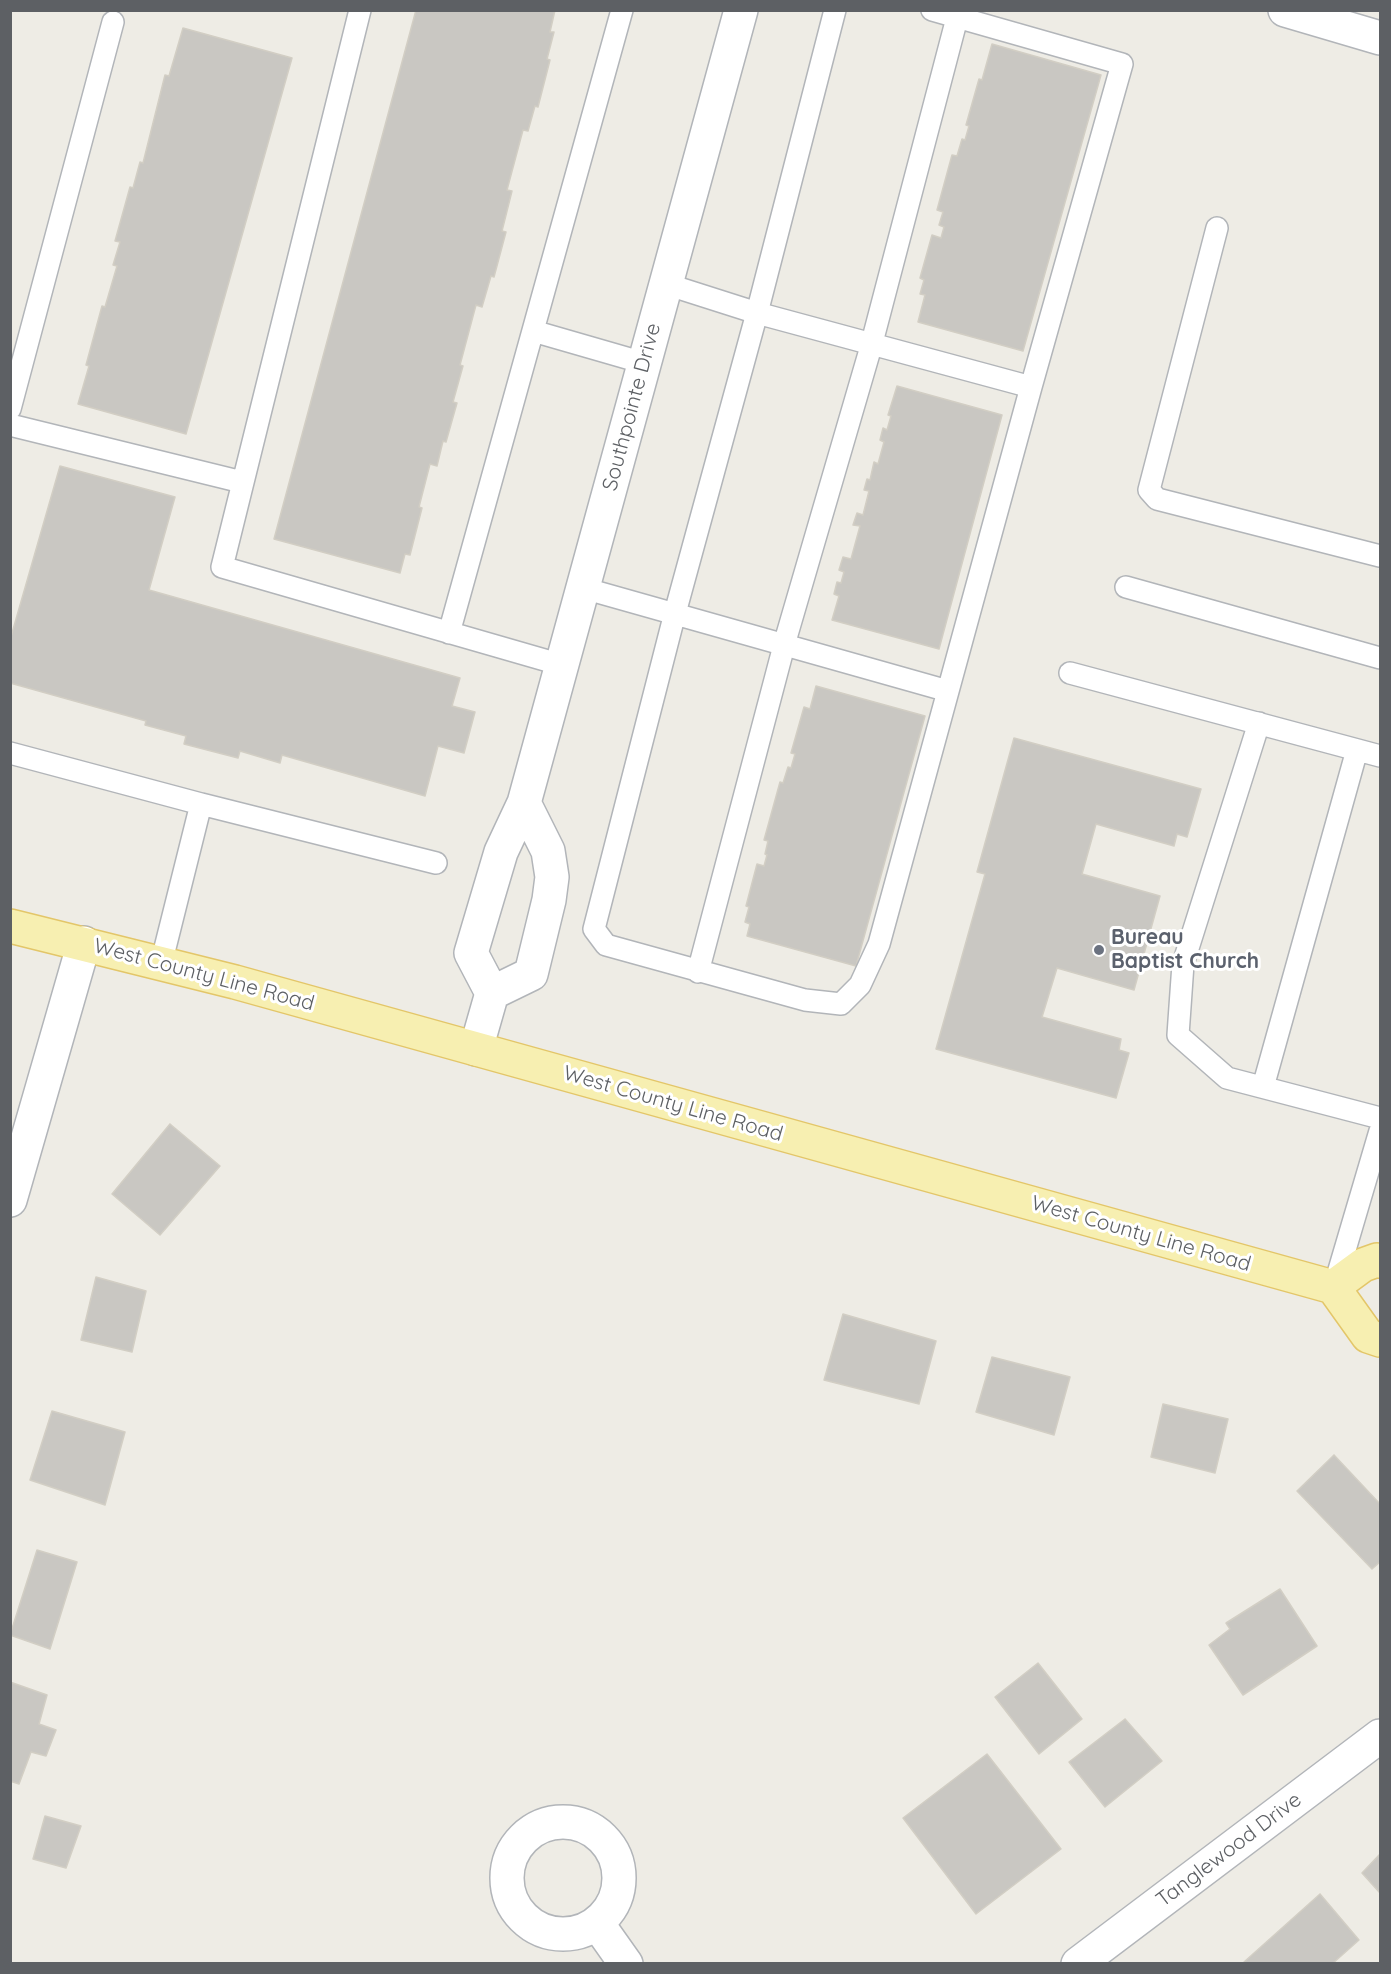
<!DOCTYPE html>
<style>
body{margin:0}
#map{position:relative;width:1391px;height:1974px;overflow:hidden;background:#eeece5;font-family:Quicksand,sans-serif}
canvas{display:block}
.frame{position:absolute;inset:0;border:12px solid #5d6064;pointer-events:none}
</style>
<div id="map">
<canvas width="1391" height="1974"></canvas>
<div class="frame"></div>
</div>
<script>
const c = document.querySelector('canvas').getContext('2d');
c.lineJoin = 'round';
function paint(path, color) { c.fillStyle = color; c.fill(path, 'evenodd'); }
const toPath = rows => new Path2D(rows.map(r => 'M' + r).join(''));
function stroke(path, color, width, dash) { c.strokeStyle = color; c.lineWidth = width; c.lineCap = dash ? 'butt' : 'round'; c.setLineDash(dash || []); c.stroke(path); }
function drawText(font, color, halo, rows, align = 'center') {
  c.font = font + ' Quicksand,sans-serif'; c.lineWidth = 6; c.setLineDash([]); c.textBaseline = 'middle'; c.strokeStyle = halo; c.fillStyle = color; for (const [text, x, y, turn = 0] of rows) {
    c.save(); c.translate(x, y); c.rotate((+turn || 0) * Math.PI / 180); c.textAlign = isNaN(turn) ? turn : align; if (halo) c.strokeText(text, 0, 0); c.fillText(text, 0, 0); c.restore();
  }
}
const building = toPath([
 [416,10,555,10,550,32,554,32,547,59,550,60,538,107,535,106,528,131,523,130,507,190,512,191,502,231,506,232,494,277,491,276,482,307,476,305,460,365,463,366,453,402,457,403,446,442,443,441,437,466,430,464,419,507,422,508,410,555,405,554,400,573,274,539,416,10],
 [183,28,292,58,186,434,78,404,89,366,86,365,102,306,105,307,117,266,113,265,120,242,115,241,130,187,133,188,140,162,143,163,165,75,169,76,183,28],
 [992,44,1101,75,1023,351,918,322,925,295,920,294,924,280,920,278,932,235,941,238,944,227,939,225,943,212,937,210,952,155,957,156,962,139,965,140,969,126,966,125,979,79,982,80,992,44],
 [897,386,1002,415,939,649,832,620,839,596,834,594,837,582,841,583,844,572,839,570,843,557,851,559,860,526,853,525,857,513,863,515,869,491,864,490,867,479,870,480,874,462,878,464,884,442,880,440,883,428,887,430,891,416,888,415,897,386],
 [60,466,175,497,149,590,460,678,452,706,475,712,464,753,438,746,425,796,282,755,280,763,240,751,238,758,184,744,186,736,145,725,146,721,10,683,10,640,60,466],
 [816,686,925,716,856,966,747,936,750,924,745,922,749,907,746,906,757,864,764,866,767,855,765,854,768,841,764,840,780,782,783,783,788,767,791,768,795,754,791,753,804,707,810,709,816,686],
 [1014,738,1201,789,1187,837,1177,834,1174,846,1096,824,1082,874,1160,896,1134,990,1057,968,1042,1017,1121,1039,1119,1050,1129,1053,1116,1098,936,1049,985,874,977,872,1014,738],
 [170,1124,220,1166,160,1235,112,1194,170,1124],
 [96,1277,146,1291,132,1352,81,1340,96,1277],
 [843,1314,936,1341,919,1404,824,1380,843,1314],
 [992,1357,1070,1377,1054,1435,976,1412,992,1357],
 [1163,1404,1228,1419,1215,1473,1151,1457,1163,1404],
 [52,1411,125,1432,105,1505,30,1480,52,1411],
 [1334,1455,1380,1504,1380,1562,1372,1569,1297,1491,1334,1455],
 [37,1550,77,1562,50,1649,10,1635,37,1550],
 [1280,1589,1317,1646,1243,1695,1209,1645,1230,1629,1226,1623,1280,1589],
 [1038,1663,1082,1719,1039,1754,995,1697,1038,1663],
 [10,1682,47,1695,39,1724,56,1730,46,1756,31,1752,19,1784,10,1781,10,1682],
 [1125,1719,1162,1761,1105,1807,1069,1762,1125,1719],
 [987,1754,1061,1849,976,1914,903,1818,987,1754],
 [45,1816,81,1826,66,1868,33,1859,45,1816],
 [1380,1854,1380,1893,1362,1873,1380,1854],
 [1320,1894,1359,1940,1332,1964,1245,1964,1244,1962,1320,1894]
]);
paint(building, '#c9c7c2');
stroke(building, '#d2cec4', 1.5);
const service = toPath([
 [360,10,222,567,562,665],
 [835,10,757,313,675,613,594,929,606,945,805,1000,841,1004,860,985,879,944,1031,387,1122,64,932,10],
 [1217,228,1149,490,1157,499,1380,556],
 [666,284,757,313,1031,387],
 [533,331,644,363],
 [10,409,113,22],
 [10,425,242,482],
 [1126,587,1380,658],
 [583,588,948,691],
 [449,633,622,10],
 [1070,673,1380,756],
 [1259,723,1183,964,1178,1035,1227,1078,1380,1118],
 [10,753,201,804,161,964],
 [201,804,436,863],
 [698,972,786,638,870,350,957,18],
 [1263,1087,1357,750],
 [1334,1287,1380,1131]
]);
const minor = toPath([
 [1285,10,1380,38],
 [492,993,531,974,549,900,552,877,548,851,524,803],
 [476,1049,492,993,471,953,501,852,524,803,741,10],
 [10,1200,84,943],
 '507 1878a56 56 0 1 1 112 0a56 56 0 1 1-112 0Z',
 [597,1923,626,1964],
 [1078,1964,1380,1736]
]);
const primary = toPath([
 [10,926,235,982,1333,1287,1368,1336,1380,1340],
 [1333,1287,1363,1265,1377,1260,1380,1261]
]);
stroke(service, '#b2b5b9', 24);
stroke(minor, '#b2b5b9', 36);
stroke(primary, '#e3c669', 36);
stroke(service, '#fff', 21);
stroke(minor, '#fff', 33);
stroke(primary, '#f7efb1', 33);
for (const [x, y, r, color] of [
 [1099,950,6,"#6b7280"]
]) { const dot = new Path2D(); dot.arc(x, y, r, 0, 2 * Math.PI); c.fillStyle = color; c.fill(dot); stroke(dot, '#fff', 2); }
drawText('21px', '#5d6064', '#fff', [
 ["Southpointe Drive",632,407,-75],
 ["West County Line Road",204,975,15],
 ["West County Line Road",673,1104,16],
 ["West County Line Road",1141,1234,16],
 ["Tanglewood Drive",1229,1850,-37]
]);
drawText('bold 21px', '#5b616d', '#fff', [
 ["Bureau",1111,938],
 ["Baptist Church",1111,962]
], 'left');
</script>
